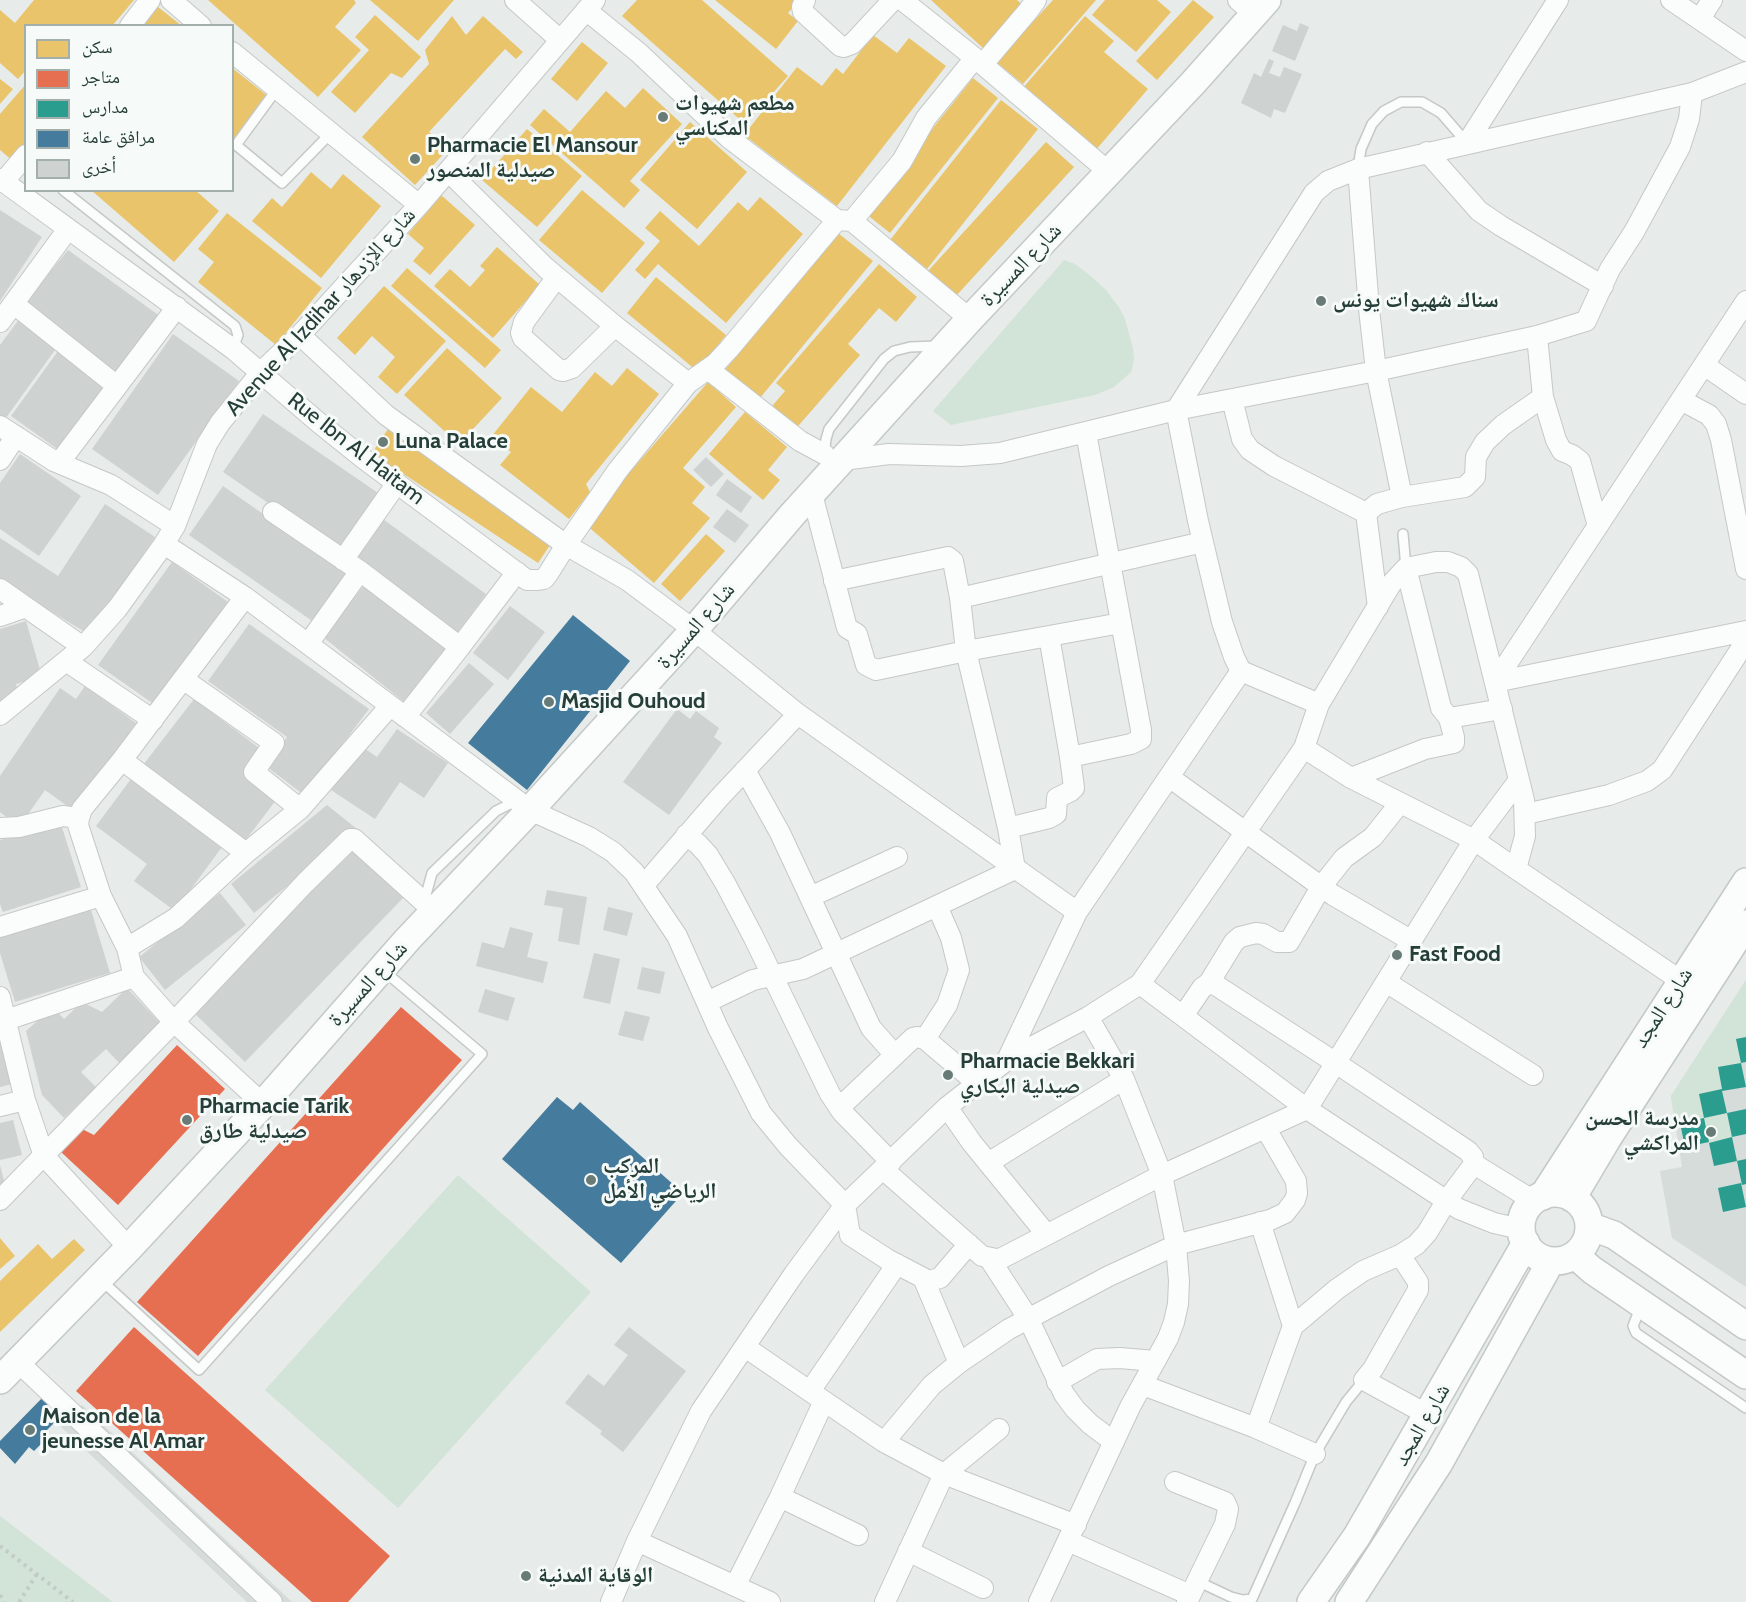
<!DOCTYPE html>
<meta charset="utf-8">
<style>
body{margin:0}
#map{position:relative;width:1746px;height:1602px;overflow:hidden;background:#e7ebe9;font-family:Cabin,"Noto Naskh Arabic",sans-serif}
canvas{display:block}
.legend{position:absolute;left:24px;top:24px;width:210px;height:168px;box-sizing:border-box;background:#f6faf8;border:2px solid #a2afab;margin:0;padding:8px 10px;list-style:none;font-size:18px;color:#253e38}
.legend li{display:flex;align-items:center;gap:12px;height:30px}
.legend b{width:30px;border:2px solid #a2afab}
</style>
<div id="map">
<canvas width="1746" height="1602"></canvas>
<ul class="legend">
<li><b style="height:16px;background:#e9c46a"></b>سكن</li>
<li><b style="height:16px;background:#e76f51"></b>متاجر</li>
<li><b style="height:16px;background:#2a9d8f"></b>مدارس</li>
<li><b style="height:16px;background:#457b9d"></b>مرافق عامة</li>
<li><b style="height:16px;background:#ced2d1"></b>أخرى</li>
</ul>
</div>
<script>
const c = document.querySelector('canvas').getContext('2d');
c.lineJoin = 'round';
function paint(path, color) { c.fillStyle = color; c.fill(path, 'evenodd'); }
const toPath = rows => new Path2D(rows.map(r => 'M' + r).join(''));
function stroke(path, color, width, dash) { c.strokeStyle = color; c.lineWidth = width; c.lineCap = dash ? 'butt' : 'round'; c.setLineDash(dash || []); c.stroke(path); }
function drawText(font, color, halo, rows, align = 'center') {
  c.font = font + ' Cabin,"Noto Naskh Arabic",sans-serif'; c.lineWidth = 6; c.setLineDash([]); c.textBaseline = 'middle'; c.strokeStyle = halo; c.fillStyle = color; for (const [text, x, y, turn = 0] of rows) {
    c.save(); c.translate(x, y); c.rotate((+turn || 0) * Math.PI / 180); c.textAlign = isNaN(turn) ? turn : align; if (halo) c.strokeText(text, 0, 0); c.fillText(text, 0, 0); c.restore();
  }
}
paint(toPath([
 [1746,980,1746,1287,1672,1238,1660,1171,1682,1167,1671,1096],
 [82,1405,292,1602,247,1602,61,1427]
]), '#d5dcd9');
paint(toPath([
 [1064,260,1075,264,1092,277,1106,290,1120,309,1125,319,1133,349,1134,360,1131,372,1114,387,1095,395,951,425,933,411],
 [1746,980,1746,1037,1736,1039,1741,1063,1718,1067,1722,1089,1699,1094,1704,1118,1727,1113,1732,1137,1709,1143,1703,1118,1675,1123,1671,1096],
 [458,1175,591,1292,398,1508,265,1390],
 [0,1516,113,1602,0,1602]
]), '#d2e3d7');
paint(toPath([
 [34,0,134,0,112,26,26,26,26,70,18,79,0,63,0,10,15,23],
 [208,0,354,0,356,3,335,27,361,50,318,97],
 [370,0,454,0,418,41],
 [637,0,702,0,788,76,745,124,622,16],
 [715,0,799,0,788,13,798,21,776,49],
 [931,0,1017,0,1025,7,985,50],
 [1053,0,1096,0,1023,84,996,62],
 [1105,0,1157,0,1171,12,1136,52,1092,15],
 [1193,0,1214,17,1157,80,1136,61],
 [158,7,182,26,143,26],
 [375,15,421,57,402,78,391,73,355,113,331,92,369,50,355,37],
 [452,16,466,35,483,16,523,52,516,59,505,49,429,132,448,149,415,185,362,137,429,64,425,50],
 [1085,16,1114,41,1104,52,1148,89,1095,151,1022,89],
 [873,35,897,53,909,38,946,66,837,206,744,135,797,67,822,86,836,68,843,74],
 [582,42,608,63,577,101,551,79],
 [232,68,269,97,232,143],
 [973,78,998,98,890,233,865,213],
 [0,79,13,89,0,104],
 [26,84,26,146,13,161,0,150,0,114],
 [643,88,682,124,630,181,640,190,624,208,530,125,544,109,570,132,606,91,625,108],
 [1001,100,1038,129,927,269,890,240],
 [690,122,747,172,697,229,640,180],
 [527,129,582,176,537,227,482,180],
 [1046,142,1074,167,956,296,928,271],
 [311,172,331,189,343,174,381,206,321,278,252,221,272,198,282,207],
 [91,190,195,190,219,211,174,262],
 [582,190,645,243,602,293,539,240],
 [441,195,475,225,430,275,413,261,424,248,408,234],
 [760,197,803,234,726,323,658,264,645,279,635,270,660,241,645,228,660,211,699,246,738,202,748,211],
 [227,213,322,288,276,345,198,282,214,262,198,249],
 [838,233,873,261,755,404,720,376],
 [497,247,540,285,493,338,434,286,450,269,470,287,485,270,480,266],
 [879,264,917,297,896,322,879,308,848,344,860,355,792,433,767,412,785,391,776,383],
 [407,268,501,350,485,368,391,286],
 [656,277,726,335,697,371,627,313],
 [384,286,446,341,397,394,378,377,395,357,372,336,355,355,337,338],
 [447,348,502,398,459,444,404,395],
 [627,368,659,394,586,484,590,492,569,519,500,465,511,452,491,437,531,387,562,412,595,372,612,386],
 [708,382,736,407,683,468,705,487,692,503,710,518,654,583,585,524],
 [745,412,787,447,768,470,780,480,763,500,709,454],
 [388,429,554,539,538,563,372,453],
 [706,534,725,551,680,601,661,584],
 [0,1238,15,1256,0,1269],
 [74,1239,85,1250,0,1332,0,1281,38,1244,52,1259]
]), '#e9c46a');
paint(toPath([
 [401,1007,462,1060,198,1356,137,1302],
 [177,1045,225,1089,118,1205,61,1152,82,1129,94,1135],
 [134,1327,390,1556,348,1602,312,1602,76,1391]
]), '#e76f51');
paint(toPath([
 [1746,1037,1746,1062,1741,1063,1736,1039],
 [1741,1063,1746,1087,1722,1091,1727,1113,1704,1118,1699,1094,1722,1089,1718,1067],
 [1746,1109,1746,1134,1732,1137,1727,1113],
 [1704,1118,1709,1142,1685,1147,1680,1123],
 [1732,1137,1737,1161,1746,1159,1746,1184,1742,1185,1737,1161,1714,1166,1709,1143],
 [1741,1183,1746,1207,1723,1212,1718,1188]
]), '#2a9d8f');
paint(toPath([
 [573,615,630,661,527,790,468,743],
 [557,1097,573,1110,580,1102,683,1193,621,1263,502,1159],
 [44,1396,64,1413,41,1436,46,1439,34,1451,29,1447,15,1464,0,1448,0,1441]
]), '#457b9d');
paint(toPath([
 [1300,23,1309,27,1295,61,1272,51,1283,25,1297,31],
 [1269,59,1274,61,1269,73,1280,77,1284,67,1302,74,1285,113,1274,109,1271,118,1241,103,1254,73,1261,77],
 [0,210,42,237,0,301],
 [68,250,164,319,115,371,26,301],
 [20,318,58,346,5,419,0,415,0,345],
 [173,334,239,381,158,495,92,449],
 [58,351,110,388,63,453,11,416],
 [263,414,381,495,341,553,223,472],
 [20,454,81,496,39,556,0,529,0,483],
 [706,457,724,474,711,487,693,470],
 [727,479,752,497,741,513,716,495],
 [223,486,352,576,318,625,189,535],
 [105,504,155,537,88,634,0,580,0,538,58,576],
 [727,509,749,525,735,543,713,527],
 [380,517,486,594,457,633,351,556],
 [172,562,228,602,155,705,98,665],
 [366,583,452,650,408,705,323,637],
 [510,606,545,632,508,680,473,653],
 [26,621,42,677,16,684,20,698,0,703,0,629],
 [249,624,369,709,304,795,267,767,287,737,208,681],
 [469,663,494,684,450,734,426,713],
 [85,686,136,723,74,811,45,790,19,827,0,812,0,776,60,688,76,699],
 [194,699,263,751,244,776,276,800,242,845,140,769],
 [677,709,690,719,696,711,719,728,714,737,722,743,669,815,623,782],
 [397,729,448,763,424,798,400,782,375,819,331,790,361,746,377,757],
 [131,779,222,847,175,911,134,881,147,864,96,826],
 [327,805,357,829,254,913,231,884],
 [60,821,81,887,3,912,0,904,0,840],
 [352,847,404,897,245,1062,192,1011],
 [547,890,587,897,579,945,558,941,563,908,544,905],
 [220,893,246,925,165,990,139,957],
 [608,907,633,913,627,936,603,930],
 [91,910,110,973,15,1002,0,953,0,937],
 [510,927,533,933,527,957,548,962,543,983,476,966,482,942,504,948],
 [594,953,620,959,610,1004,583,998],
 [642,967,665,972,660,994,637,989],
 [127,988,163,1026,122,1066,106,1049,81,1072,96,1087,64,1118,42,1095,26,1031,53,1007,64,1019,82,1002,102,1012],
 [485,989,515,998,508,1021,478,1012],
 [625,1011,650,1017,643,1041,618,1035],
 [0,1032,12,1084,0,1087],
 [13,1120,22,1155,0,1160,0,1123],
 [0,1165,7,1192,0,1194],
 [629,1327,686,1371,623,1452,600,1434,602,1431,565,1403,588,1374,604,1386,628,1355,614,1345]
]), '#ced2d1');
const lane = toPath([
 [277,89,236,145,282,183,331,133],
 [1358,168,1361,149,1372,124,1384,111,1401,102,1422,102,1441,113,1467,143],
 [63,190,235,326,238,335,233,349],
 [824,455,826,439,829,429,884,359,894,351,910,347,937,346],
 [1403,534,1406,568],
 [424,902,432,873,496,811,516,801],
 [101,1280,199,1370,482,1054,384,971],
 [1641,1306,1633,1326,1636,1333,1746,1408],
 [1197,1581,1231,1597,1243,1600,1252,1599,1295,1503,1315,1454,1346,1402,1364,1380]
]);
const street = toPath([
 [171,0,201,26],
 [515,0,559,39],
 [805,0,802,7,803,12,840,46,844,47,852,44,893,0],
 [902,0,975,58,1110,173],
 [1238,0,1255,15],
 [1671,0,1746,51],
 [586,10,639,53,729,138,837,220],
 [1700,19,1712,0],
 [130,26,150,0],
 [232,52,419,205],
 [983,64,1028,11,1036,0],
 [1467,143,1558,0],
 [1427,152,1479,211,1501,226,1603,286],
 [1358,169,1369,309,1376,371,1402,497,1377,504,1366,513,1378,607],
 [448,171,546,268,615,326,688,383],
 [0,179,233,349,318,422,364,459,527,580,538,580,544,579,548,574,566,545,618,470,688,383,715,364,729,349,837,220,852,221,902,161,926,118,975,58],
 [4,181,26,155],
 [852,221,970,319],
 [557,277,524,322,521,333,523,338,559,370,563,371,572,368,615,326],
 [14,304,117,386],
 [0,322,68,229],
 [300,335,386,415,566,545,627,580,694,630,798,714,1077,912],
 [1704,365,1746,394],
 [708,369,800,441,824,454],
 [1543,397,1556,440,1562,451,1572,455,1580,461,1598,526],
 [1232,399,1242,439,1250,450,1274,466,1366,513],
 [1681,400,1709,415,1716,424,1721,440,1746,569],
 [0,426,54,461,111,485,175,526],
 [0,460,16,436],
 [843,460,889,454,961,456,1000,453,1176,410,1314,193,1328,181,1358,169,1692,93,1746,72],
 [59,463,177,307],
 [812,494,847,628,857,634,866,665,876,670,966,651,1008,828],
 [1402,497,1465,487,1475,477,1476,457,1485,442,1503,425,1543,397,1537,336],
 [273,512,360,571,460,647,517,572],
 [164,544,245,597,530,810,589,837,613,852,634,872,677,936,718,1028,761,1113,788,1146,845,1205,850,1235,887,1259,929,1281,940,1278,969,1244],
 [343,560,397,483],
 [1406,568,1441,708,1449,718,1502,709],
 [834,581,948,557,953,561,960,598],
 [0,589,83,647],
 [245,597,122,760,82,809,79,818,78,825,101,896,127,948,134,977,174,1022,263,1104],
 [0,616,26,607],
 [1049,636,966,651,960,598,1203,542],
 [308,644,360,571],
 [66,661,153,720],
 [183,679,274,743,254,772,300,809],
 [1495,682,1746,301],
 [1495,682,1746,631],
 [1319,704,1241,671,1234,657,1222,622,1198,521,1176,410,1376,371,1537,336,1586,321,1610,269,1634,232,1680,147,1689,119,1692,93],
 [0,715,83,647,117,609,164,544,175,526,207,444,220,423,261,372,300,335,419,205,595,0],
 [405,717,460,647],
 [1070,757,1049,636,1121,623],
 [122,760,246,853],
 [745,770,780,833,871,1028,895,1055],
 [1169,777,1333,895,1412,941],
 [1351,778,1425,749,1454,743,1454,737,1449,718],
 [1526,814,1609,795,1647,781,1662,770,1746,641],
 [0,828,19,827,63,816,79,818],
 [686,835,698,844,708,855,725,883,753,936,830,1094,842,1112,891,1162],
 [1516,869,1525,836,1524,800,1468,574,1461,567,1448,562,1436,562,1406,568,1391,584,1319,704,1304,748,1351,778,1474,840,1516,869,1693,989],
 [644,885,719,798,798,714],
 [810,897,897,857],
 [0,927,101,896],
 [127,948,176,918,246,853,300,809,390,706],
 [1386,982,1533,1075],
 [1209,983,1234,942,1240,937,1256,933,1263,934,1277,942,1289,942,1321,887,1344,858,1373,837,1400,803],
 [1140,984,1307,1109,1459,1209,1494,1223,1521,1229],
 [0,997,25,1100,44,1156,129,1248],
 [707,1002,753,980,803,969,1015,869,1008,828,1049,818,1056,814,1057,798,1071,791,1074,788,1070,757,1131,744,1141,739,1141,730,1086,433],
 [1183,1016,1202,988,1209,983,1214,984,1336,1063,1468,1151,1473,1157,1474,1164,1447,1200,1427,1233,1416,1245,1400,1255,1363,1271,1337,1289,1293,1326],
 [6,1020,134,977],
 [925,1039,947,1005,959,970,951,938,937,906],
 [1007,1060,1077,912,1241,671],
 [0,1106,25,1100],
 [947,1107,972,1143,1047,1235],
 [839,1108,913,1038,917,1037,925,1039,977,1083],
 [988,1163,1124,1079],
 [1474,1164,1534,1201],
 [884,1170,982,1256,996,1259,1002,1258,1162,1175,1307,1109,1474,840,1519,780],
 [0,1200,174,1022,305,883,350,839,354,839,435,912],
 [1400,1255,1418,1282,1418,1290,1373,1369,1364,1380,1428,1415],
 [989,1258,1028,1318,1064,1394,1075,1409,1090,1424,1114,1442],
 [924,1280,959,1363],
 [745,1347,884,1442,944,1474,1076,1525],
 [18,1362,272,1602],
 [1057,1382,1097,1359,1120,1358,1155,1361],
 [1143,1385,1256,1428,1315,1454],
 [810,1391,897,1264],
 [1256,1428,1293,1326,1260,1222],
 [884,1442,932,1385,959,1363,1009,1329,1109,1276,1176,1245,1270,1220,1285,1213,1295,1200,1297,1193,1296,1181,1266,1129],
 [1175,1482,1225,1502,1228,1509,1225,1524,1187,1602],
 [780,1497,858,1535],
 [637,1541,770,1602],
 [1068,1541,1190,1595],
 [908,1551,983,1588],
 [735,1586,780,1497,824,1401],
 [611,1602,637,1541,701,1411,794,1274,845,1205,947,1107,1007,1060,1088,1017,1140,984,1304,748],
 [885,1602,944,1474,999,1429],
 [1039,1602,1130,1407,1168,1338,1174,1322,1178,1304,1179,1281,1176,1245,1162,1175,1124,1079,1088,1017]
]);
const secondary = toPath([
 '1521 1227a34 34 0 1 1 68 0a34 34 0 1 1-68 0Z',
 [1543,1196,1746,882],
 [1572,1198,1607,1139,1746,924],
 [1589,1226,1614,1235,1746,1326],
 [1575,1255,1592,1270,1746,1375],
 [0,1380,129,1248,263,1104,407,940,530,810,694,630,792,515,970,319,1193,83,1267,0],
 [1311,1602,1357,1536,1526,1243],
 [1349,1602,1439,1463,1551,1261]
]);
stroke(lane, '#c4c8c6', 12);
stroke(street, '#c4c8c6', 22);
stroke(secondary, '#c3c9c6', 30);
stroke(toPath([
 [0,1546,73,1602],
 [0,1595,4,1602],
 [19,1602,37,1574]
]), '#c2cbc8', 4, [3, 4.5]);
stroke(lane, '#fbfcfc', 9);
stroke(street, '#fbfcfc', 20);
stroke(secondary, '#fbfcfc', 27);
for (const [x, y, r, color] of [
 [663,117,6,"#697b76"],
 [415,159,6,"#697b76"],
 [1321,301,6,"#697b76"],
 [383,442,6,"#697b76"],
 [549,702,6,"#697b76"],
 [1397,955,6,"#697b76"],
 [948,1075,6,"#697b76"],
 [187,1120,6,"#697b76"],
 [1711,1132,6,"#697b76"],
 [591,1180,6,"#697b76"],
 [30,1430,6,"#697b76"],
 [526,1576,6,"#697b76"]
]) { const dot = new Path2D(); dot.arc(x, y, r, 0, 2 * Math.PI); c.fillStyle = color; c.fill(dot); stroke(dot, '#f6faf8', 2); }
drawText('bold 22px', '#253e38', '#f6faf8', [
 ["مطعم شهيوات",675,104],
 ["المكناسي",675,129],
 ["Pharmacie El Mansour",427,146],
 ["صيدلية المنصور",427,171],
 ["سناك شهيوات يونس",1333,301],
 ["Luna Palace",395,442],
 ["Masjid Ouhoud",561,702],
 ["Fast Food",1409,955],
 ["Pharmacie Bekkari",960,1062],
 ["صيدلية البكاري",960,1087],
 ["Pharmacie Tarik",199,1107],
 ["صيدلية طارق",199,1132],
 ["مدرسة الحسن",1699,1119,"right"],
 ["المراكشي",1699,1144,"right"],
 ["المركب",603,1167],
 ["الرياضي الأمل",603,1192],
 ["Maison de la",42,1417],
 ["jeunesse Al Amar",42,1442],
 ["الوقاية المدنية",538,1576]
], 'left');
drawText('22px', '#253e38', '#f6faf8', [
 ["شارع المسيرة",1021,265,-46],
 ["Avenue Al Izdihar شارع الإزدهار",321,312,-48],
 ["Rue Ibn Al Haitam",356,449,38],
 ["شارع المسيرة",696,626,-49],
 ["شارع المسيرة",368,984,-48],
 ["شارع المجد",1663,1008,-57],
 ["شارع المجد",1422,1425,-60]
]);
</script>
